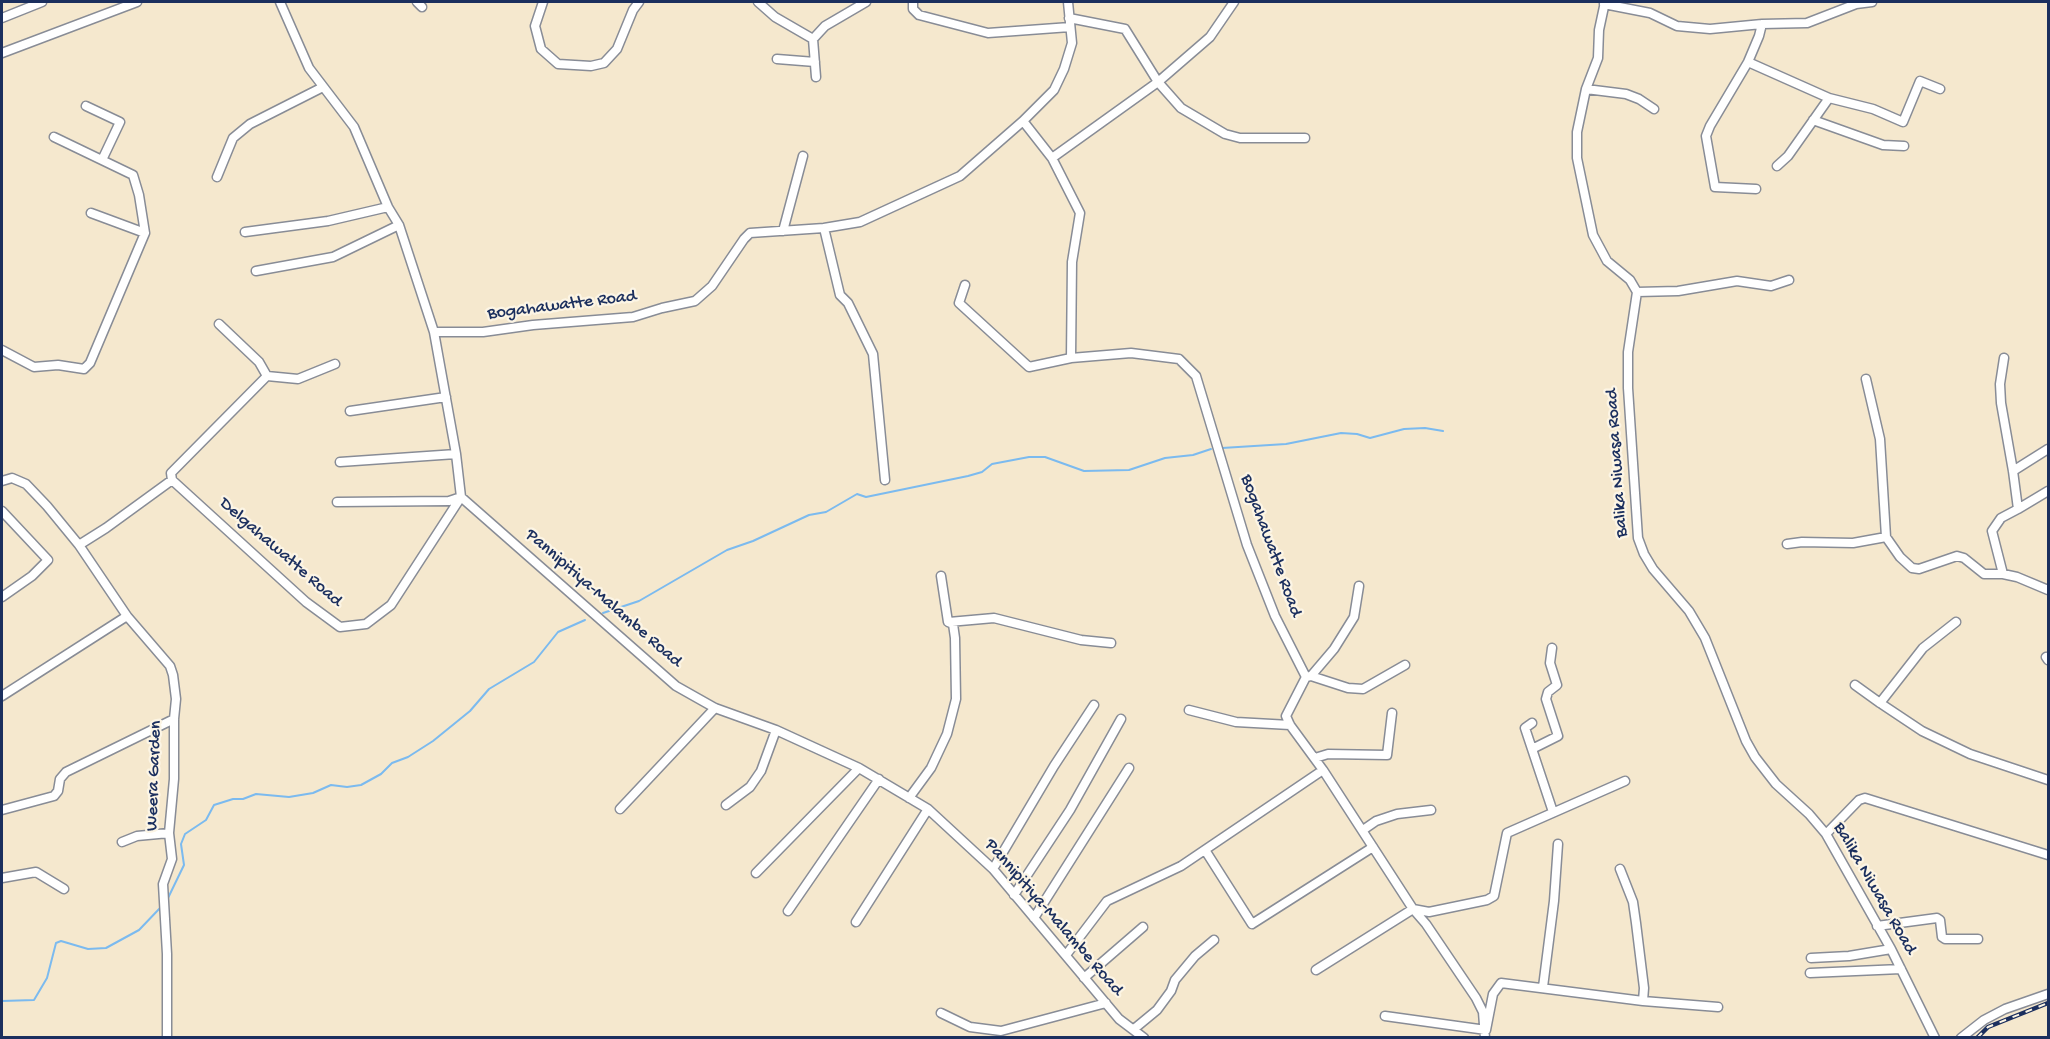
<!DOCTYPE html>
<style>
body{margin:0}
#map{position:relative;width:2050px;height:1039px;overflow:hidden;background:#f5e8ce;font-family:"Gochi Hand",sans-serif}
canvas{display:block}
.frame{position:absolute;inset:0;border:3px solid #1b2f5e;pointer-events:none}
</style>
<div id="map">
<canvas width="2050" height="1039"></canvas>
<div class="frame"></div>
</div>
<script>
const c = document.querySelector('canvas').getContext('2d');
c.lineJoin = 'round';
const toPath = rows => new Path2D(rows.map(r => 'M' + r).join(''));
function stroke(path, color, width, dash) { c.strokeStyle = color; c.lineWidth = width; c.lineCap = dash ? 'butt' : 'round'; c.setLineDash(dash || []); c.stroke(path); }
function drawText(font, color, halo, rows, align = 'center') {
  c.font = font + ' "Gochi Hand",sans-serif'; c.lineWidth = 4.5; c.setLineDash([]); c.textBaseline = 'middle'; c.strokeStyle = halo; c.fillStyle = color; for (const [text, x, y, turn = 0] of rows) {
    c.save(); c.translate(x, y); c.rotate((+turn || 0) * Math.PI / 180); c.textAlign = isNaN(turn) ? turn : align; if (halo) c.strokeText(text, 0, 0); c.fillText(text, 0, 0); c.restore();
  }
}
stroke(toPath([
 [1222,448,1286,444,1341,433,1357,434,1370,438,1404,429,1425,428,1443,431],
 [603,613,639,601,727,550,753,541,809,515,826,512,857,494,866,497,968,476,982,472,992,464,1029,457,1045,457,1084,471,1129,470,1165,458,1193,455,1211,449],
 [168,898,184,865,181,844,185,834,206,820,214,805,233,799,243,799,256,794,289,797,313,793,331,785,347,787,361,785,381,774,392,763,408,757,433,741,470,711,489,689,534,662,558,632,585,620],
 [2,1001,34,1000,47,978,56,943,61,941,88,949,106,948,139,930,161,907]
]), '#7bbaef', 2);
const minor = toPath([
 [280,2,309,68,354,127,388,207,399,225,434,332,456,454,461,497,676,686,715,708,776,730,859,768,928,809,993,869,1119,1019,1144,1038],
 [417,2,422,7],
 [543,2,535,26,541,49,558,64,591,66,604,63,617,49,633,10,639,2],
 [758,2,775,17,813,39],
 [913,2,913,9,919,15,988,33,1070,27],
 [1068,2,1072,43,1064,69,1054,90,1023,121,1052,158,1080,213,1072,262,1071,358,1131,353,1179,359,1196,376,1247,545,1275,616,1306,677,1286,716,1290,725,1323,770,1413,909,1426,924,1476,998,1483,1012,1485,1038],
 [1605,2,1599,30,1598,58,1586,89,1577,132,1577,158,1593,235,1607,261,1630,280,1637,292,1628,352,1628,388,1638,538,1644,554,1653,569,1689,611,1705,638,1746,741,1755,757,1776,784,1809,814,1826,834,1891,949,1935,1038],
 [1604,4,1650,13,1677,26,1710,29,1762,24,1807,23,1856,4,1872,2],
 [2,18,42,2],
 [1069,18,1125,29,1158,82,1181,108,1225,134,1240,138,1305,138],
 [2,53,137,2],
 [777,59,815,62],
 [1748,62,1829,98,1873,109,1903,122,1920,81,1940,89],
 [816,77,813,39,825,26,866,2],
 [1586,89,1626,94,1639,99,1654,109],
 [86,106,120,122,102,160],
 [1813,120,1883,145,1904,146],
 [1052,158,1158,82,1210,37,1234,2],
 [1777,166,1788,156,1829,98],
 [217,177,233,138,250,124,323,87],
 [1756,189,1715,187,1706,136,1710,126,1748,62,1759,36,1762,24],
 [91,213,145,233],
 [824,228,840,295,848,303,873,354,885,480],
 [783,231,803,156],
 [245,232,328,221,388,207],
 [256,271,333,257,399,225],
 [965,285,959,303,1029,367,1071,358],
 [1637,292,1678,291,1737,281,1771,286,1789,280],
 [219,324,259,362,267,376],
 [434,332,483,332,533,325,633,317,662,308,695,301,712,286,744,239,750,233,824,228,860,222,960,176,1023,121],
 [2,350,34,367,58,365,84,369,90,363,145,233,139,195,133,175,54,137],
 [1866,379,1880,439,1886,537],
 [350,411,446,397],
 [340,462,456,454],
 [2013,471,2048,449],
 [172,480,171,473,267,376,298,379,335,364],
 [2,481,12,478,26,484,47,506,79,545,127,616,170,666,173,675,176,699,174,719,174,779,169,833,172,859,163,884,167,954,167,1038],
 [337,502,449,501,461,497],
 [2018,509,2048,491],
 [2,511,48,560,32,576,2,597],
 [1787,544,1802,542,1853,543,1886,537,1900,557,1912,568,1919,569,1957,556,1964,558,1984,574,2003,574,2017,577,2048,590],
 [79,545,106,528,172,480,306,602,340,627,366,624,391,605,461,497],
 [2003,574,1992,531,2001,518,2018,509,2013,471,2001,403,2000,384,2004,358],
 [949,622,994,618,1081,640,1111,643],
 [2046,657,2048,660],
 [1311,676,1348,688,1363,689,1405,665],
 [1306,677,1311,676,1334,649,1354,617,1359,586],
 [1855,685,1880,703,1922,731,1970,754,2048,780],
 [2,696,127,616],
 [1880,703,1923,648,1956,622],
 [1189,710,1236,722,1290,725],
 [1532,723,1525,728,1553,812],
 [1532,749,1558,736,1546,699,1548,692,1557,685,1550,663,1552,648],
 [1315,758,1328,754,1387,755,1392,713],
 [909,798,931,768,947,734,956,699,955,638,953,624,948,622,941,576],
 [726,805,750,787,761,771,776,730],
 [620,809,715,708],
 [2,810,54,796,58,791,60,779,66,772,174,719],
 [1363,830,1376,821,1397,814,1431,810],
 [1826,834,1859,800,1865,798,2048,855],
 [122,842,137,836,169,833],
 [1205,850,1252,924,1373,847],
 [993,869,1054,766,1094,705],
 [1620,869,1633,902,1636,923,1644,988,1643,1001],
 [756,873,859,768],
 [2,878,36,872,64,889],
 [1014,895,1070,810,1121,719],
 [788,911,879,779],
 [1034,918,1129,768],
 [856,922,928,809],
 [1877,926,1937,918,1940,920,1942,937,1945,939,1978,939],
 [1066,955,1107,901,1181,866,1323,770],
 [1811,958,1849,956,1891,949],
 [1316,970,1413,909,1429,912,1487,900,1494,896,1507,833,1625,781],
 [1810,973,1901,969],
 [1084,978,1143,927],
 [1543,987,1554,901,1558,844],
 [941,1013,970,1027,1001,1031,1106,1003],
 [1385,1016,1486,1030,1493,994,1501,983,1643,1001,1718,1007],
 [1134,1029,1157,1010,1171,991,1175,980,1195,956,1214,940],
 [1961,1038,1984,1020,2005,1009,2048,994]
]);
stroke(minor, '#888c96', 11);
stroke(minor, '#fff', 8);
const rail = toPath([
 [1977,1038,1988,1027,2048,1003]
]);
stroke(rail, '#1b2f5e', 4.5);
stroke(rail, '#fcf5e5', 2, [7]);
drawText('18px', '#1b2f5e', '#fcf5e5', [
 ["Bogahawatte Road",562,306,-7],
 ["Balika Niwasa Road",1618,463,-94],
 ["Bogahawatte Road",1270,546,70],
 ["Delgahawatte Road",280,553,41],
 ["Pannipitiya-Malambe Road",603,599,41],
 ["Weera Garden",155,776,-88],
 ["Balika Niwasa Road",1874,889,60],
 ["Pannipitiya-Malambe Road",1053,918,49]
]);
</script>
